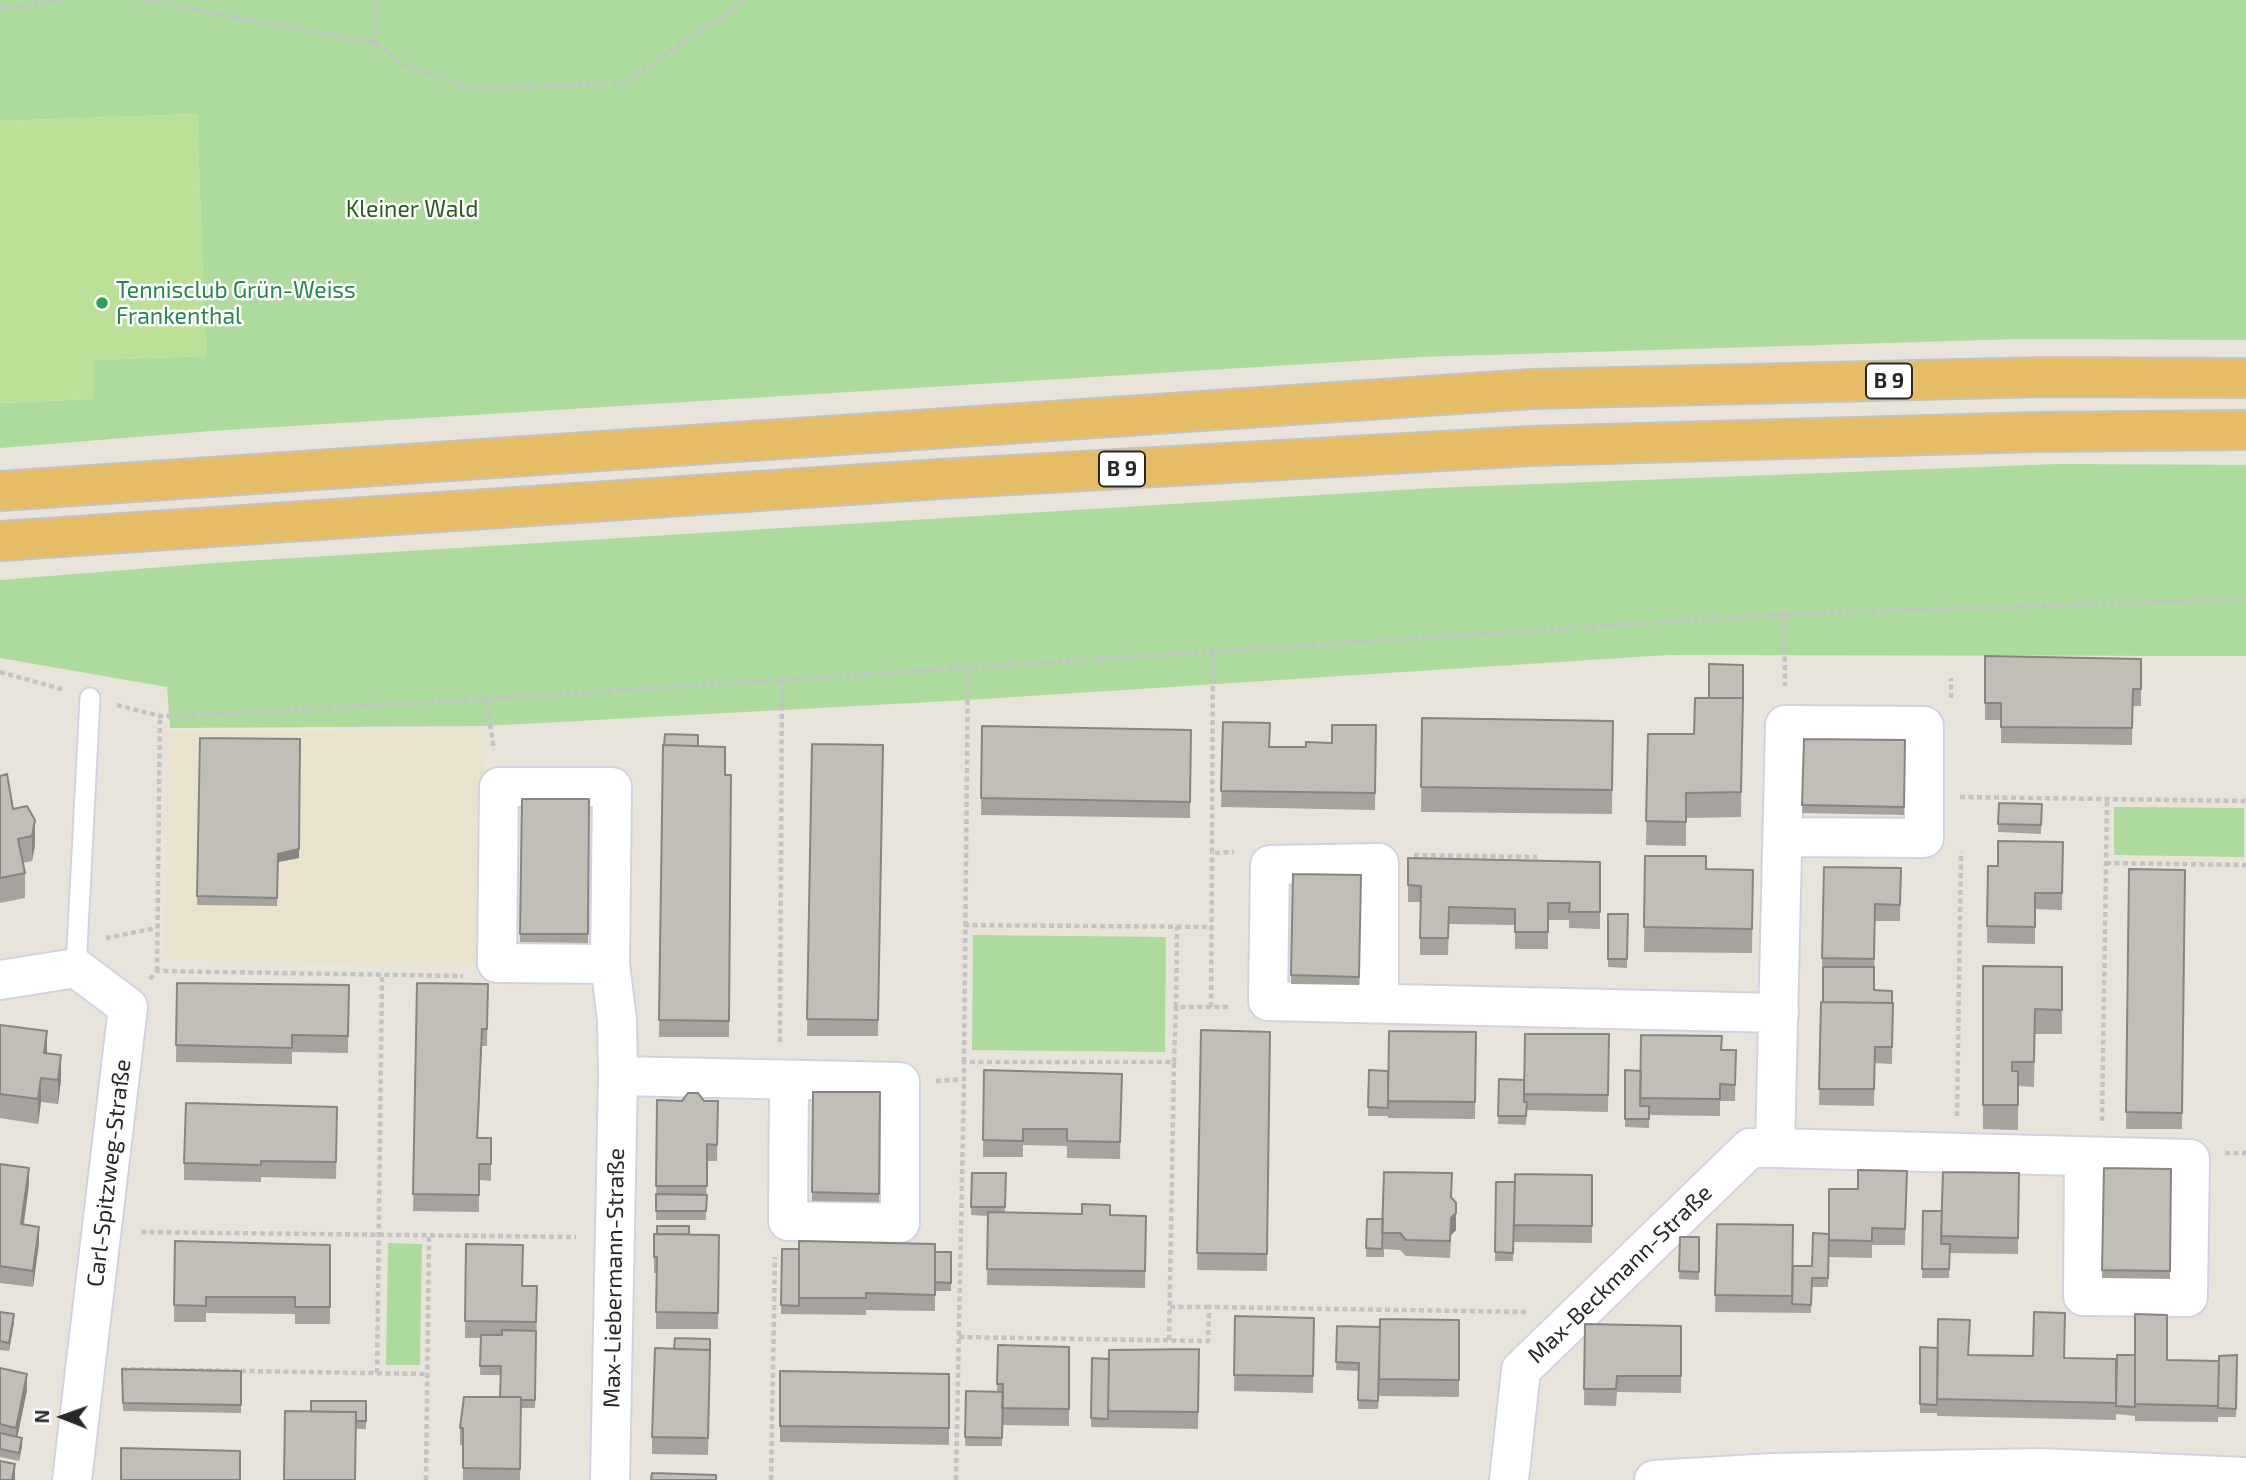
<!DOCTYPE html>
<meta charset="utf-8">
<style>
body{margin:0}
#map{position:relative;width:2246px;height:1480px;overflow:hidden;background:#e9e4db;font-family:"Exo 2",sans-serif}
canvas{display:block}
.north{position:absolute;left:28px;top:1382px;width:70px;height:70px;-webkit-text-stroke:5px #fff;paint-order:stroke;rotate:271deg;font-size:19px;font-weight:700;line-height:28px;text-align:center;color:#282828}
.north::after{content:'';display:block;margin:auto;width:24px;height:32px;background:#282828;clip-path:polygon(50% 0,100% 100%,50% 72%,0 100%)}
</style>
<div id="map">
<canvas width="2246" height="1480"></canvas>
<div class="north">N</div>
</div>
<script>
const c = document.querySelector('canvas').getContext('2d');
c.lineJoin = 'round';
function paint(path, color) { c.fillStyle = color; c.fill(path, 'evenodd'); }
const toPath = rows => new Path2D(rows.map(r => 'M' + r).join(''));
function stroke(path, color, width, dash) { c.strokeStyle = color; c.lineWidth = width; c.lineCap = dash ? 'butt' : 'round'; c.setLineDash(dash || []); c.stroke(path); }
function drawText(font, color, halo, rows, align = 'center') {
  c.font = font + ' "Exo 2",sans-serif'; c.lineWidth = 5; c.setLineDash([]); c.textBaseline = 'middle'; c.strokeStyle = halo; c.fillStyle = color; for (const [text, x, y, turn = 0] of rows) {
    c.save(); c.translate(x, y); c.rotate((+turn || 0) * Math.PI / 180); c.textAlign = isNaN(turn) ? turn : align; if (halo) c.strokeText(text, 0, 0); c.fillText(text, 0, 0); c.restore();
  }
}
paint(toPath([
 [486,731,484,959,465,968,165,959,168,732]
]), '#e9e2cc');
paint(toPath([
 [0,0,2246,0,2246,340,2020,339,1421,357,211,431,0,448,0,403,94,399,94,360,206,356,197,114,0,121],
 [2058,464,2246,465,2246,656,1668,655,968,700,484,726,170,728,167,687,0,658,0,580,213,563,1433,488],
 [2114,807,2244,808,2244,857,2114,855],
 [973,935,1166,937,1165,1052,972,1050],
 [388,1243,422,1244,420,1365,386,1365]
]), '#adda9d');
paint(toPath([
 [197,114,206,356,94,360,94,399,0,403,0,121]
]), '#bde099');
const service = toPath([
 [76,968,90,698]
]);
const minor = toPath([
 [0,980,76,968,128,1007,72,1480],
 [1379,1002,1379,863,1270,865,1268,1001,1779,1013],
 [618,1076,900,1082,900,1223,788,1221,789,1081],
 [1775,1148,2190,1159,2188,1297,2083,1296,2084,1156],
 [610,1480,618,1076,617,1020,610,964,612,787,499,787,497,963,610,964],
 [1509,1480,1521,1370,1750,1148,1775,1148,1785,725,1924,726,1924,838,1784,837],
 [1654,1480,1773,1473,2040,1468,2246,1477]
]);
const trunk = toPath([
 [0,491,1532,389,2046,377,2246,378],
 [0,541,940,479,1532,446,2036,432,2246,430]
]);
stroke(service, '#d0d2df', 23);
stroke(minor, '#d0d2df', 42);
stroke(trunk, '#c3c3c3', 42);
stroke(toPath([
 [142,0,375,43,405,65,471,88,624,83,746,0],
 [0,9,66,0],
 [375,43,376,0],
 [1784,614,1785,686],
 [1213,652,1212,853,1234,852],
 [0,672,65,690],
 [1951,698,1951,678],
 [486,699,494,750],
 [117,705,160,716,175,716,486,699,1784,614,2246,599],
 [1960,797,2246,801],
 [1414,855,1537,857],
 [2106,863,2246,865],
 [964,925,1212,927],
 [106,938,156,928],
 [157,971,160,716],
 [150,979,157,971,463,976],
 [1176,1007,1177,927],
 [1211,1007,1212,853],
 [780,1042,782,679],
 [964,1062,968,667],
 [936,1081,964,1079,964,1062,1174,1062,1176,1007,1231,1007],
 [1957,1116,1961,852],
 [2102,1121,2107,799],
 [2225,1153,2246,1153],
 [141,1232,576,1237],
 [1170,1307,1209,1307],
 [959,1337,1208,1341,1209,1307,1526,1312],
 [1169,1340,1174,1062],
 [122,1369,427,1374],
 [377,1373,382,975],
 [426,1480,429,1236],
 [771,1480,775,1257],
 [956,1480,964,1079]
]), '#c3c3c3', 4.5, [5, 3.5]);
stroke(service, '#fff', 19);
stroke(minor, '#fff', 38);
stroke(trunk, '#e6bc66', 38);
paint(toPath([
 [1985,656,2141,659,2141,706,2133,706,2132,745,2001,743,2001,720,1985,720],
 [1743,665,1741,817,1686,818,1686,846,1646,845,1648,734,1694,734,1709,698],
 [1422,718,1613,721,1612,814,1421,812],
 [1223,722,1269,747,1306,747,1332,743,1376,725,1375,810,1221,807],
 [982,726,1191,730,1190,818,981,815],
 [200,738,299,858,278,862,277,906,197,905],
 [1804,739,1905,740,1904,815,1802,813],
 [812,744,883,745,878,1036,807,1036],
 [663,745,698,746,725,775,731,775,729,1037,659,1037],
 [0,776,13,809,27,806,35,845,32,861,23,863,25,873,25,898,0,903],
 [522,799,589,799,588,943,520,942],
 [1999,803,2042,804,2041,834,1998,832],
 [2063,842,2062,910,2035,909,2035,944,1987,943,1988,866,1998,866],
 [1645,856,1706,869,1753,870,1752,953,1644,952],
 [1408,858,1600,862,1600,929,1569,928,1569,920,1548,920,1548,949,1515,949,1515,925,1449,924,1448,955,1420,955,1420,902,1408,902],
 [1901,868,1900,921,1875,921,1874,990,1893,1003,1892,1064,1875,1063,1874,1106,1819,1105,1821,1002,1823,1002,1822,958],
 [2129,869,2185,870,2182,1129,2126,1129],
 [1293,874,1361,875,1359,985,1291,984],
 [1608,914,1628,914,1627,968,1608,967],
 [1983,966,2062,967,2062,1034,2035,1034,2034,1087,2018,1086,2018,1130,1983,1129],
 [177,983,349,985,348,1053,292,1052,292,1064,176,1062],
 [417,983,488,984,487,1046,482,1046,478,1138,491,1138,491,1181,479,1180,479,1212,413,1211],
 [0,1025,47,1054,61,1080,58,1104,41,1102,38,1124,0,1118],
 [1201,1030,1270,1032,1267,1271,1197,1270],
 [1476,1032,1475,1119,1388,1118,1388,1116,1368,1116,1368,1107,1388,1071],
 [1609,1034,1608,1112,1527,1110,1526,1125,1498,1124,1499,1079,1524,1080],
 [1722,1050,1736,1050,1735,1101,1720,1101,1720,1116,1649,1115,1649,1128,1625,1127,1625,1070,1641,1071],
 [984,1070,1122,1074,1120,1159,1067,1158,1067,1146,1023,1145,1023,1157,983,1157],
 [813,1092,880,1092,879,1202,812,1201],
 [657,1100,718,1101,717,1161,707,1161,706,1220,656,1220],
 [337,1123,336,1179,261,1177,261,1182,184,1180,184,1163],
 [0,1164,29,1184,24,1224,39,1243,33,1287,0,1283],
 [2104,1168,2171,1169,2170,1279,2102,1278],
 [1907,1171,1905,1245,1872,1245,1872,1258,1829,1257,1828,1287,1812,1287,1811,1313,1715,1312,1717,1224,1793,1266,1812,1266,1829,1234,1858,1189],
 [972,1173,1006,1173,1005,1213,1146,1216,1145,1288,987,1285,988,1216,971,1215],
 [2019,1173,2018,1254,1950,1253,1949,1278,1922,1278,1923,1211,1942,1211],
 [1592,1175,1592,1243,1514,1242,1513,1261,1495,1261,1496,1182,1515,1182],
 [1452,1198,1456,1230,1451,1235,1450,1258,1406,1256,1400,1250,1384,1249,1384,1257,1366,1257,1367,1219,1383,1219],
 [654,1234,719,1235,718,1329,656,1329,656,1273,654,1273],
 [1680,1237,1699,1237,1699,1280,1679,1279],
 [175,1241,330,1245,330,1324,295,1324,295,1314,206,1313,206,1322,174,1322],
 [466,1244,523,1286,537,1303,535,1408,521,1408,520,1480,463,1480,463,1445,460,1445,460,1428,500,1397,501,1375,480,1375,481,1338,465,1338],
 [782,1249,951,1252,951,1291,935,1291,935,1311,866,1310,866,1315,781,1314],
 [0,1312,14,1322,9,1351,0,1350],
 [1235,1316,1314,1318,1313,1393,1234,1391],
 [1459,1320,1459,1397,1379,1396,1378,1409,1358,1409,1359,1371,1336,1370,1337,1326,1380,1327],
 [1585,1324,1681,1326,1681,1393,1617,1392,1616,1406,1584,1405],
 [998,1345,1069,1347,1069,1426,1002,1425,1002,1446,965,1446,966,1391,997,1392],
 [1920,1347,1938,1348,1969,1355,2065,1358,2219,1361,2237,1355,2236,1417,2218,1417,2218,1422,2135,1421,2135,1416,2116,1414,2116,1420,1937,1416,1937,1413,1920,1413],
 [1199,1349,1198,1429,1091,1427,1092,1358,1109,1359],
 [710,1366,708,1455,652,1454,652,1437],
 [0,1368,27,1390,17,1437,22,1446,19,1461,0,1457],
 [122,1369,241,1371,241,1413,123,1411],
 [780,1371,949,1374,949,1445,780,1442],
 [366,1401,366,1429,356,1429,311,1412]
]), '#a6a39e');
paint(toPath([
 [300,739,299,858,278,862,277,906,278,854],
 [35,820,35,845,32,861,32,836],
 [47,1031,47,1055,44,1053],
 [61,1055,61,1080,58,1104,58,1080],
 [41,1078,41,1102,38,1124,38,1099],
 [29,1168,29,1184,21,1241,21,1224],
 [1456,1203,1456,1230,1451,1235,1450,1258,1451,1218],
 [39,1227,39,1243,33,1287,33,1271],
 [14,1314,14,1322,9,1351,9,1343],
 [27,1374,27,1390,16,1444,16,1428],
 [22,1438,22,1446,19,1461,19,1453],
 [15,1464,15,1480,12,1480]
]), '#878581');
const building = toPath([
 [1985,656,2141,659,2141,689,2133,689,2132,728,2001,727,2001,703,1985,703,1985,656],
 [1709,664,1743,665,1743,698,1709,698,1709,664],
 [1695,698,1743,698,1741,792,1686,793,1686,822,1646,821,1648,734,1694,734,1695,698],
 [1422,718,1613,721,1612,790,1421,787,1422,718],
 [1223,722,1270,723,1269,747,1306,747,1306,742,1332,743,1332,725,1376,725,1375,793,1221,791,1223,722],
 [982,726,1191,730,1190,802,981,798,982,726],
 [665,734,698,735,698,746,664,745,665,734],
 [200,738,300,739,299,849,278,854,277,898,197,896,200,738],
 [1804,739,1905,740,1904,807,1802,805,1804,739],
 [812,744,883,745,878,1020,807,1019,812,744],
 [663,745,725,747,725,775,731,775,729,1021,659,1020,663,745],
 [7,774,13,809,27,806,35,820,32,836,18,839,25,873,0,878,0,776,7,774],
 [522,799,589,799,588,934,520,934,522,799],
 [1999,803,2042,804,2041,825,1998,824,1999,803],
 [1998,841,2063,842,2062,893,2035,893,2035,927,1987,926,1988,866,1998,866,1998,841],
 [1645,856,1706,856,1706,869,1753,870,1752,929,1644,927,1645,856],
 [1408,858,1600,862,1600,912,1569,912,1570,903,1548,903,1548,932,1515,932,1515,909,1449,907,1448,938,1420,938,1421,886,1408,885,1408,858],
 [1824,867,1901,868,1900,905,1875,904,1874,959,1822,958,1824,867],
 [2129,869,2185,870,2182,1113,2126,1112,2129,869],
 [1293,874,1361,875,1359,977,1291,975,1293,874],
 [1608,914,1628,914,1627,959,1608,959,1608,914],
 [1983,966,2062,967,2062,1010,2035,1009,2034,1062,2012,1062,2012,1071,2018,1071,2018,1105,1983,1105,1983,966],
 [1823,967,1874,967,1874,990,1892,991,1892,1003,1823,1002,1823,967],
 [177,983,349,985,348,1036,292,1035,292,1048,176,1045,177,983],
 [417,983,488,984,487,1029,482,1029,477,1138,491,1138,491,1164,479,1164,479,1195,413,1194,417,983],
 [1821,1002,1893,1003,1892,1047,1875,1047,1874,1089,1819,1089,1821,1002],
 [0,1025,47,1031,44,1053,61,1055,58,1080,41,1078,38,1099,0,1094,0,1025],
 [1201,1030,1270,1032,1267,1254,1197,1253,1201,1030],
 [1389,1031,1476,1032,1475,1102,1388,1101,1389,1031],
 [1525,1034,1609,1034,1608,1095,1524,1094,1525,1034],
 [1641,1035,1722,1036,1721,1050,1736,1050,1735,1085,1720,1084,1720,1099,1640,1098,1641,1035],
 [984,1070,1122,1074,1120,1142,1067,1141,1067,1129,1023,1129,1023,1141,983,1140,984,1070],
 [1369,1070,1388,1071,1388,1108,1368,1107,1369,1070],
 [1625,1070,1641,1071,1640,1106,1649,1106,1649,1119,1625,1119,1625,1070],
 [1499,1079,1524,1080,1524,1102,1527,1102,1526,1116,1498,1116,1499,1079],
 [813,1092,880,1092,879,1194,812,1192,813,1092],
 [688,1093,698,1093,704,1101,718,1101,717,1145,707,1144,707,1186,656,1186,657,1100,682,1101,688,1093],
 [186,1103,337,1107,336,1162,261,1161,261,1165,184,1163,186,1103],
 [0,1164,29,1168,21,1224,39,1227,33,1271,0,1266,0,1164],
 [2104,1168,2171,1169,2170,1271,2102,1270,2104,1168],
 [1858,1170,1907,1171,1905,1229,1872,1228,1872,1241,1829,1240,1829,1189,1858,1189,1858,1170],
 [1384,1172,1452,1173,1451,1197,1456,1203,1456,1213,1451,1218,1450,1241,1406,1240,1400,1233,1382,1233,1384,1172],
 [1943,1172,2019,1173,2018,1238,1941,1236,1943,1172],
 [972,1173,1006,1173,1005,1207,971,1207,972,1173],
 [1515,1174,1592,1175,1592,1226,1514,1225,1515,1174],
 [1496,1182,1515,1182,1513,1253,1495,1252,1496,1182],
 [656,1194,707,1195,706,1211,656,1211,656,1194],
 [1082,1204,1110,1205,1110,1215,1146,1216,1145,1271,987,1269,988,1212,1082,1214,1082,1204],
 [1923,1211,1942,1211,1941,1244,1950,1244,1949,1269,1922,1269,1923,1211],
 [1367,1219,1383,1219,1382,1249,1366,1248,1367,1219],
 [1717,1224,1793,1225,1792,1296,1715,1295,1717,1224],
 [657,1226,689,1226,689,1234,657,1234,657,1226],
 [1813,1233,1829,1234,1828,1278,1812,1278,1811,1305,1792,1304,1793,1266,1812,1266,1813,1233],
 [654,1234,719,1235,718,1313,656,1312,657,1257,654,1257,654,1234],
 [1680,1237,1699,1237,1699,1272,1679,1271,1680,1237],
 [175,1241,330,1245,330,1307,295,1307,295,1297,206,1297,206,1306,174,1305,175,1241],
 [799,1241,935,1244,935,1295,866,1293,866,1298,799,1298,799,1241],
 [466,1244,523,1245,522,1286,537,1286,536,1322,465,1321,466,1244],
 [782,1249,799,1249,799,1306,781,1305,782,1249],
 [935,1252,951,1252,951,1283,935,1282,935,1252],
 [0,1312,14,1314,9,1343,0,1341,0,1312],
 [2034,1312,2065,1313,2064,1358,2116,1359,2116,1403,1937,1399,1938,1319,1970,1320,1968,1355,2033,1356,2034,1312],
 [2135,1314,2167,1315,2167,1360,2219,1361,2218,1406,2135,1404,2135,1314],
 [1235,1316,1314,1318,1313,1376,1234,1375,1235,1316],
 [1380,1319,1459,1320,1459,1380,1379,1379,1380,1319],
 [1585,1324,1681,1326,1681,1376,1617,1376,1616,1389,1584,1389,1585,1324],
 [1337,1326,1380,1327,1378,1401,1358,1400,1359,1363,1336,1362,1337,1326],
 [502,1330,536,1331,535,1400,521,1400,521,1397,500,1397,501,1366,480,1366,481,1335,502,1335,502,1330],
 [675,1338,710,1339,710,1358,710,1350,674,1349,675,1338],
 [998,1345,1069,1347,1069,1409,1002,1408,1003,1384,997,1384,998,1345],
 [1920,1347,1938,1348,1937,1405,1920,1404,1920,1347],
 [655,1348,710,1350,708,1438,652,1437,655,1348],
 [1199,1349,1198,1412,1108,1411,1109,1350,1199,1349],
 [2117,1355,2135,1355,2135,1407,2116,1406,2117,1355],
 [2237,1355,2236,1409,2218,1408,2219,1356,2237,1355],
 [1092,1358,1109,1359,1108,1419,1091,1418,1092,1358],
 [0,1368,27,1374,16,1428,0,1424,0,1368],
 [122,1369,241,1371,241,1405,123,1403,122,1369],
 [780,1371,949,1374,949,1428,780,1426,780,1371],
 [966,1391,1003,1392,1002,1438,965,1437,966,1391],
 [464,1397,521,1397,520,1469,463,1468,463,1428,460,1428,464,1397],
 [311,1401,366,1401,366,1421,356,1421,356,1412,311,1412,311,1401],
 [285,1411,356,1412,355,1480,284,1480,285,1411],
 [0,1433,22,1438,19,1453,0,1449,0,1433],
 [121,1448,240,1451,240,1480,121,1480,121,1448],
 [0,1461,15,1464,12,1480,0,1480,0,1461],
 [652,1473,716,1475,716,1480,651,1480,652,1473]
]);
paint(building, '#c1beb8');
stroke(building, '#878581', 2);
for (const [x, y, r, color] of [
 [102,303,7,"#2e9e5b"]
]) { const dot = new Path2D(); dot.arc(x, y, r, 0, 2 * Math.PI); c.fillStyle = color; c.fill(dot); stroke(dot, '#fff', 2.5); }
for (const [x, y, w] of [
 [1889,381,46],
 [1122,469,46]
]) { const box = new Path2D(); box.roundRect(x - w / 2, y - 17.5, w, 35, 5); c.fillStyle = '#fff'; c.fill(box); stroke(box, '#282828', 2); }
drawText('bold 21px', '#282828', null, [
 ["B 9",1889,381],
 ["B 9",1122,469]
]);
drawText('23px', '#285c21', '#fff', [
 ["Kleiner Wald",412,209]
]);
drawText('23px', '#27864d', '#fff', [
 ["Tennisclub Grün-Weiss",116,290],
 ["Frankenthal",116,316]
], 'left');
drawText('23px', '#282828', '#fff', [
 ["Carl-Spitzweg-Straße",109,1173,-83],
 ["Max-Beckmann-Straße",1620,1274,-44],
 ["Max-Liebermann-Straße",614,1278,-89]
]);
</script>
